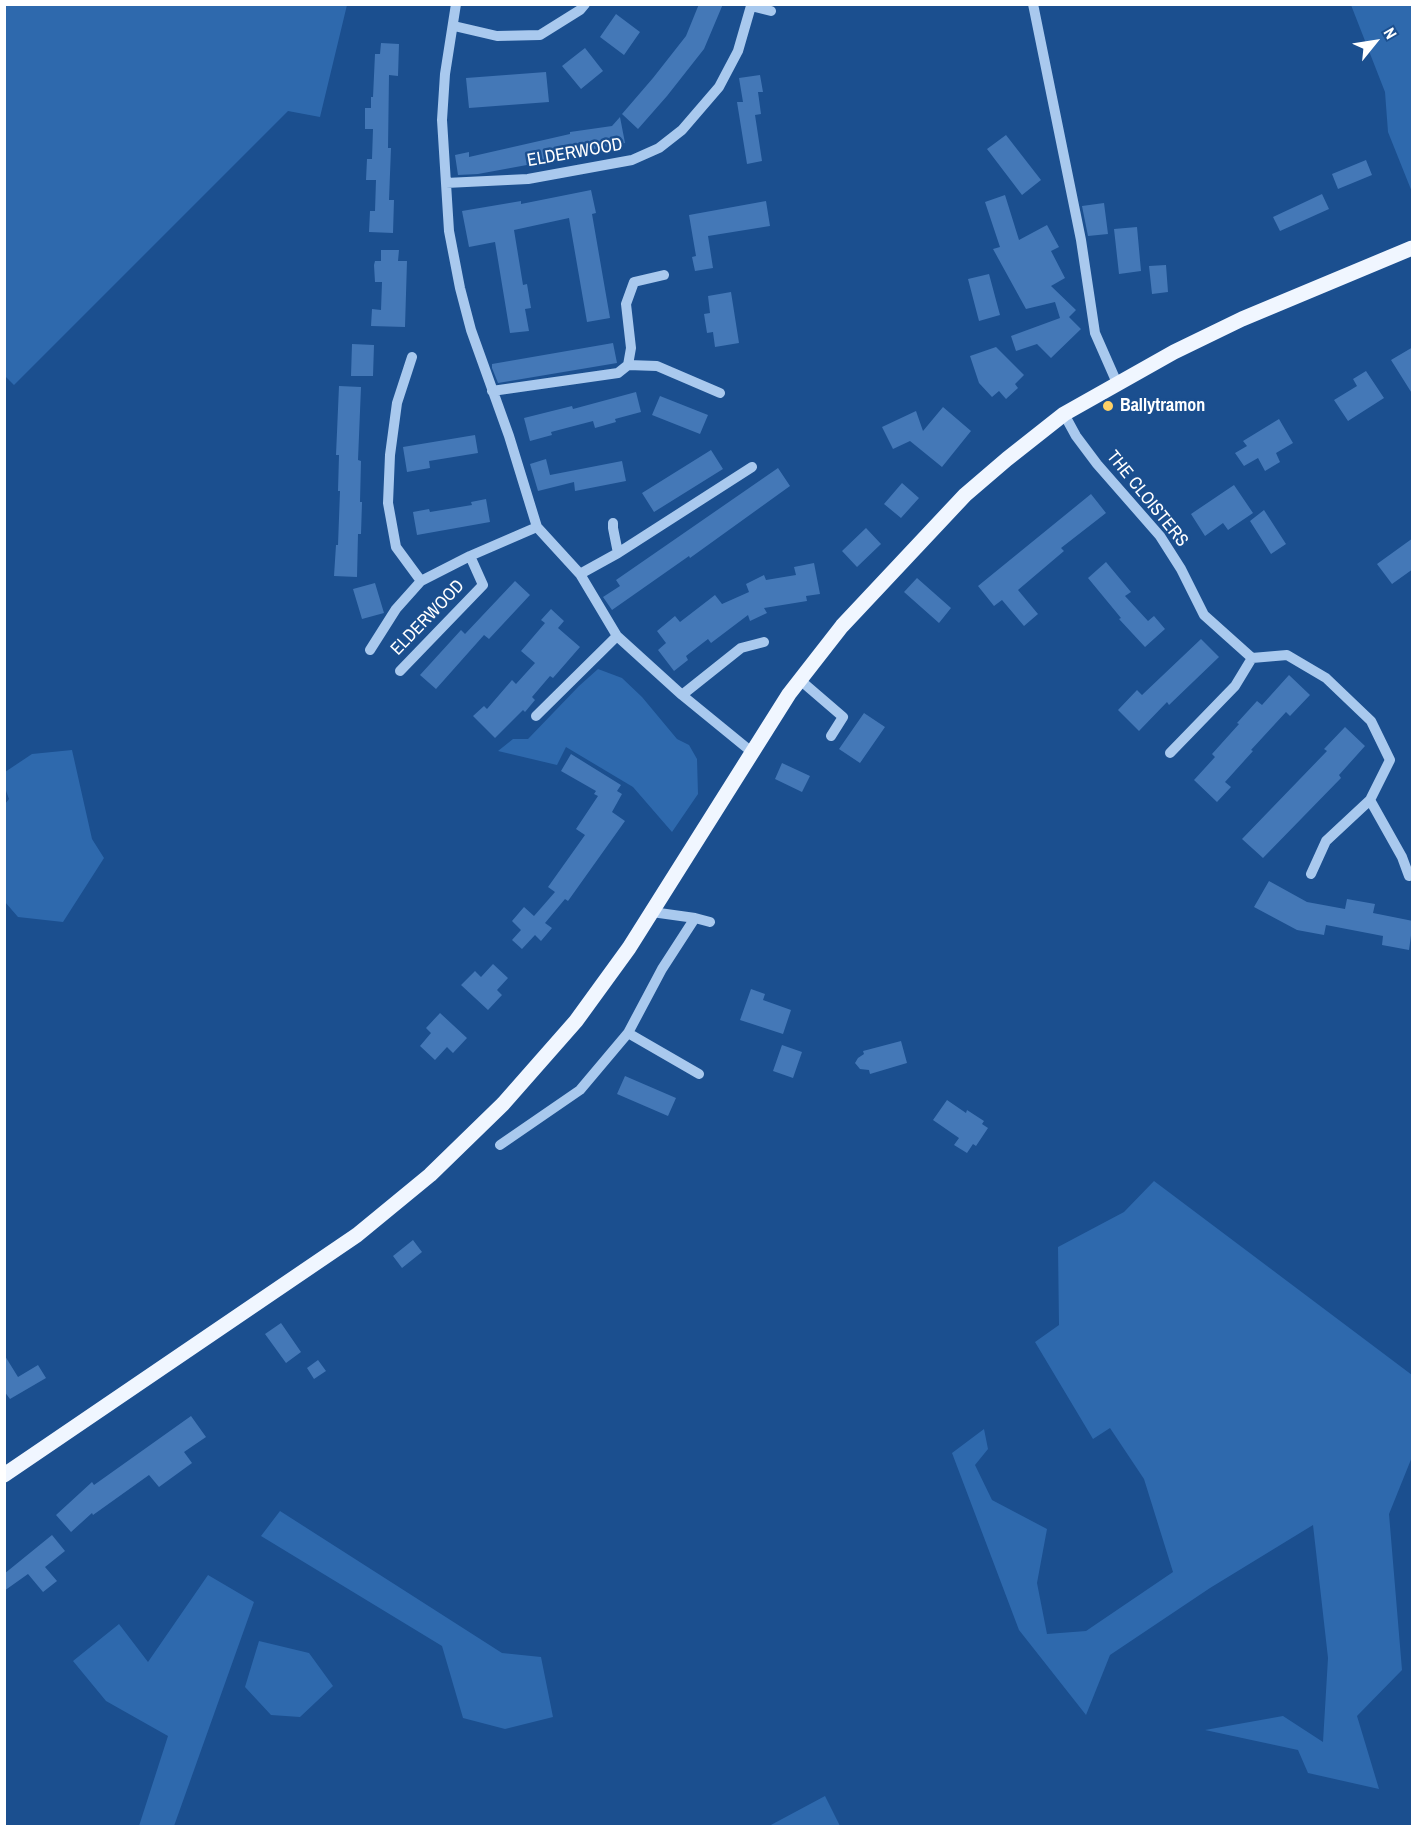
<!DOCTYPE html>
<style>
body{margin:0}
#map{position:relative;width:1417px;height:1831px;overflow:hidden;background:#1b4f8f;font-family:"Archivo Narrow",sans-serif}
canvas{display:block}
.frame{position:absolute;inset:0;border:6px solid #fff;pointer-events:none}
.north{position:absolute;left:1345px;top:12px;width:60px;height:60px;-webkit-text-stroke:4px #1b4f8f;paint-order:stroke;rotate:60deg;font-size:16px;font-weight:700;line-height:24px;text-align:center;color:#fff}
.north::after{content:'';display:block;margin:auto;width:21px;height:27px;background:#fff;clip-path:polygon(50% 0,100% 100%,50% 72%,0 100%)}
</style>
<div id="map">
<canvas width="1417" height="1831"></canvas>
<div class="frame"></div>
<div class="north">N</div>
</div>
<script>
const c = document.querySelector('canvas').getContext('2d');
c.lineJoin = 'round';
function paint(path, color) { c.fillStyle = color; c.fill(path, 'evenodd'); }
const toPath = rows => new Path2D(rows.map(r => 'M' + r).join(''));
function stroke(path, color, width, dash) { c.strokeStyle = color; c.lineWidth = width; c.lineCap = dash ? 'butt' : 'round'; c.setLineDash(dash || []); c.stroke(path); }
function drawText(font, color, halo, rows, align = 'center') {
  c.font = font + ' "Archivo Narrow",sans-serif'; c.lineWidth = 5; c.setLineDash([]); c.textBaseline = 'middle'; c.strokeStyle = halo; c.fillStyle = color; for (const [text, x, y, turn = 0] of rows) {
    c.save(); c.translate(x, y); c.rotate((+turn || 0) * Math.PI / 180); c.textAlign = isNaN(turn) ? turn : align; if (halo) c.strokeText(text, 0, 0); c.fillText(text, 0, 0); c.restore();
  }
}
paint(toPath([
 [5,4,347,5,320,117,288,111,14,385,4,375],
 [1351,5,1412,5,1412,192,1388,132,1385,92],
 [598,669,622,678,642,697,677,739,689,745,697,759,698,794,672,832,633,787,566,747,557,765,498,751,513,739,528,739,579,686],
 [72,750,92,839,104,858,63,922,18,917,5,902,5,804,9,799,5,788,5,772,32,754],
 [1154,1181,1412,1375,1412,1457,1389,1514,1402,1670,1357,1716,1379,1789,1308,1773,1298,1750,1205,1730,1283,1716,1323,1742,1328,1658,1313,1525,1210,1588,1110,1655,1086,1715,1019,1630,952,1453,984,1429,988,1449,975,1465,992,1500,1047,1529,1037,1583,1047,1634,1086,1631,1173,1572,1144,1479,1110,1428,1093,1439,1035,1342,1059,1325,1058,1247,1124,1212],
 [280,1511,502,1653,541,1657,553,1717,505,1729,463,1718,442,1646,261,1536],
 [208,1575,254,1602,174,1826,139,1826,168,1736,106,1701,73,1661,119,1624,148,1662],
 [259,1641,309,1653,333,1686,300,1717,271,1715,245,1687],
 [825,1796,840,1826,769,1826]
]), '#2e69ad');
paint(toPath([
 [699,4,723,4,704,49,667,96,638,129,622,114,653,78,686,36],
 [616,14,640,32,624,55,600,37],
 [381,43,399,44,398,76,389,75,388,148,391,148,389,200,394,200,393,233,369,232,370,211,375,211,376,180,366,180,367,159,372,159,373,129,365,129,365,108,371,108,371,97,373,97,375,54,380,54],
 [585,48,603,71,581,89,562,66],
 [546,72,549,102,469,108,466,78],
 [760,75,763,92,758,92,761,114,755,115,762,161,747,164,737,102,743,102,739,78],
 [620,117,625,143,554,157,554,160,478,174,458,175,455,155,469,152,469,157,570,134,570,132,612,126],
 [1006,135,1041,180,1022,195,987,149],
 [1366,160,1372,175,1338,189,1332,174],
 [591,190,596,213,592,214,610,318,587,322,569,218,514,230,523,285,527,284,531,308,525,309,529,331,510,333,495,242,469,247,462,211,521,201,521,204],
 [1322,194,1329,209,1280,231,1273,217],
 [1005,195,1019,240,1047,225,1059,247,1051,251,1065,278,1051,286,1076,310,1069,317,1081,329,1051,358,1037,344,1016,351,1011,336,1060,318,1055,302,1026,309,993,249,1000,247,985,202],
 [766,201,770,226,708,236,713,268,695,271,692,257,696,256,689,215],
 [1104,203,1108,234,1088,236,1082,206],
 [1137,227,1141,271,1119,274,1114,229],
 [381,250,399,250,398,261,407,261,405,327,371,326,372,309,381,310,382,282,375,282,374,265,375,261,381,261],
 [1166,265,1168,292,1152,294,1149,266],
 [989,274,1000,315,979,321,968,279],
 [731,292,739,343,715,347,713,332,707,333,704,314,710,313,708,296],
 [613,343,617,363,498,383,492,368,492,364],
 [352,344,374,345,373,376,351,376],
 [996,347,1024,375,1015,384,1018,388,1006,399,999,391,992,397,979,383,970,356],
 [1413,347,1413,395,1391,360],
 [1366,371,1384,398,1348,421,1334,400,1357,386,1353,379],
 [339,386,361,387,358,460,361,461,360,502,362,502,361,534,358,534,357,577,334,576,336,545,338,545,340,491,338,491,339,455,336,455],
 [636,392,641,412,615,419,616,422,595,428,593,421,551,432,552,435,530,441,524,418,572,406,573,409],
 [660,396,708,415,700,434,652,415],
 [943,407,971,431,942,467,910,441,893,449,882,427,916,411,923,431],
 [1279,419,1293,443,1276,453,1280,462,1265,471,1258,458,1244,466,1235,453,1247,446,1243,441],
 [475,435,478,453,429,461,430,468,407,472,403,447],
 [711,450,723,469,654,512,642,493],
 [546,459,550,475,622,461,626,481,575,491,574,482,538,491,530,464],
 [778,468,790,486,690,558,689,556,612,610,603,597,620,586,616,580],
 [902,483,919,498,901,518,884,504],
 [1234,485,1253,513,1228,530,1223,523,1205,536,1191,514],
 [1091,494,1106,513,1061,548,1064,551,1018,590,1038,614,1024,626,1002,600,994,606,978,586],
 [486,499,490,522,417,535,413,512,429,509,430,512,472,505,471,502],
 [1264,510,1286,544,1271,554,1250,521],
 [866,528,881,544,857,567,842,551],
 [1413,538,1413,569,1392,584,1377,564],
 [1106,562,1131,592,1125,596,1148,621,1154,616,1165,629,1145,647,1119,619,1121,618,1088,578],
 [814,563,820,594,806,596,807,601,764,608,767,613,750,621,748,615,711,643,708,639,686,656,688,660,674,671,658,650,666,643,657,631,675,616,680,622,715,595,722,604,749,592,746,584,764,575,766,580,796,575,794,567],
 [917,578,951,608,939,623,904,592],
 [515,581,530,595,489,639,484,635,436,689,420,675,461,630,465,634],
 [375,583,384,613,362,619,353,589],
 [551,609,564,621,558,628,580,647,553,678,550,676,532,697,535,700,525,712,523,710,495,738,473,716,484,706,487,709,512,680,516,684,535,663,521,651,545,623,541,620],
 [1201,639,1219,657,1169,705,1167,702,1139,731,1118,710,1137,690,1142,695],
 [1289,675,1310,695,1290,716,1286,712,1251,750,1253,751,1225,782,1231,787,1217,802,1194,780,1215,757,1212,754,1239,724,1237,723,1257,701,1262,705],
 [864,713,885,727,860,763,839,749],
 [1345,727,1365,746,1339,775,1341,778,1263,858,1242,839,1327,751,1324,749],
 [571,754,621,785,617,791,622,794,612,812,625,821,568,901,565,899,545,923,552,928,541,941,535,935,522,949,512,940,521,930,512,921,524,907,534,916,555,892,548,887,585,835,576,829,598,796,594,794,596,791,561,771],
 [782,763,810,776,802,792,775,779],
 [1269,881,1307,902,1345,909,1347,899,1375,904,1373,913,1413,921,1409,950,1382,945,1383,936,1326,925,1324,935,1297,930,1254,907],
 [493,964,508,978,497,990,502,995,488,1010,461,985,475,971,481,977],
 [751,989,765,994,763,1000,791,1010,783,1034,740,1020],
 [440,1013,467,1038,453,1053,447,1047,435,1060,420,1046,431,1033,426,1028],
 [901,1041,907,1063,870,1074,869,1070,860,1069,855,1063,858,1058,864,1054,863,1051],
 [782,1045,802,1052,793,1078,773,1071],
 [625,1076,676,1098,668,1116,617,1094],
 [947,1100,966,1113,967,1110,984,1121,982,1124,988,1128,976,1146,973,1144,967,1153,954,1145,959,1138,933,1120],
 [413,1240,422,1252,402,1268,393,1256],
 [281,1323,301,1352,286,1363,265,1334],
 [5,1356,18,1377,38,1365,46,1378,10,1399,4,1391],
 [318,1360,326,1371,314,1379,307,1368],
 [191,1416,206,1437,184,1452,192,1463,159,1487,149,1475,93,1515,92,1513,71,1532,56,1515,92,1482,94,1485],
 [52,1535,65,1551,45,1567,57,1581,43,1592,28,1574,4,1591,4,1574]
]), '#4478b7');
stroke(toPath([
 [456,4,445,74,442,120,449,231,460,288,471,330,509,436,537,527,580,574,617,636,682,695,753,753],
 [1033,4,1081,240,1095,333,1117,383],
 [454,26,497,36,540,35,580,10,585,4],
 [446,183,528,179,632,160,659,148,682,130,719,87,738,51,751,6,771,11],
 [412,357,397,403,390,455,388,503,396,547,421,581],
 [628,365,657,366,720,393],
 [492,391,618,373,628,365,631,348,626,304,634,282,664,275],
 [1064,414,1076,436,1097,464,1160,536,1181,569,1204,615,1252,658,1287,655,1326,678,1371,721,1390,760,1370,800,1326,841,1311,874],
 [613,523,613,528,618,553],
 [580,574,618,553,752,467],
 [370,650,396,609,421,581,470,556,537,527],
 [400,671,483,585,470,556],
 [800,680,843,717,831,736],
 [682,695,741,648,764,642],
 [536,716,617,636],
 [1170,753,1235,686,1252,658],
 [1370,800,1402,857,1409,876],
 [652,912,695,918,710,922],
 [628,1033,699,1074],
 [500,1145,580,1090,628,1033,662,969,695,918]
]), '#a9c9ee', 10);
stroke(toPath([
 [4,1475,357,1235,430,1175,503,1104,576,1021,629,948,789,694,842,626,965,495,1007,459,1064,414,1174,352,1242,319,1412,248]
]), '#f0f6ff', 15);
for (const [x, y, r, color] of [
 [1108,406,6,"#ffd166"]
]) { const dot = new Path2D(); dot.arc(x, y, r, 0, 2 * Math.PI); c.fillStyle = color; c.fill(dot); stroke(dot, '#1b4f8f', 2); }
drawText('18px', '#fff', '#1b4f8f', [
 ["ELDERWOOD",575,153,-10],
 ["THE CLOISTERS",1147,499,51],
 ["ELDERWOOD",428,618,-46]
]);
drawText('bold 18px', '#fff', '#1b4f8f', [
 ["Ballytramon",1120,406]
], 'left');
</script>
